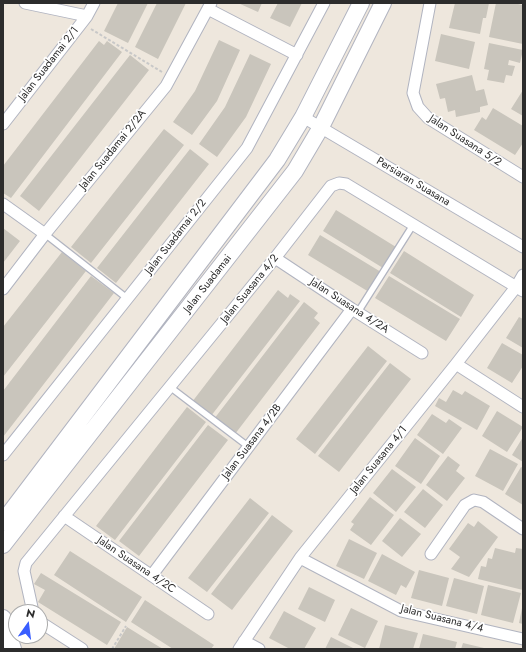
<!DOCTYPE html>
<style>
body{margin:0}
#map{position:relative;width:526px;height:652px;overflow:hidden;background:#eee7dd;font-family:Jost,sans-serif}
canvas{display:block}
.frame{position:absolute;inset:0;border:4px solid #2c2c2c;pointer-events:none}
.north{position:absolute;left:8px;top:604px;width:40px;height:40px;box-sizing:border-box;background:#fff;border:1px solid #ababab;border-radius:50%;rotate:14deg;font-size:11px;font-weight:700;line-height:16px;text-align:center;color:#2c2c2c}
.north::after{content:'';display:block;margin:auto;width:14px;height:18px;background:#395eff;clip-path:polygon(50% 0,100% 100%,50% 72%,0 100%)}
</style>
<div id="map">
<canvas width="526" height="652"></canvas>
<div class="frame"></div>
<div class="north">N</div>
</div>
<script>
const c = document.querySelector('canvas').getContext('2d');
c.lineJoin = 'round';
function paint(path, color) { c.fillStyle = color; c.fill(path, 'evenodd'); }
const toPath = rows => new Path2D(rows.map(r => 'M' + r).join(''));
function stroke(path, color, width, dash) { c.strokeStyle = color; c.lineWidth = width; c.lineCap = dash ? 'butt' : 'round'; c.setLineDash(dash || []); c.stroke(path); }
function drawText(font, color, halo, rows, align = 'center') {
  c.font = font + ' Jost,sans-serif'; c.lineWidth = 3.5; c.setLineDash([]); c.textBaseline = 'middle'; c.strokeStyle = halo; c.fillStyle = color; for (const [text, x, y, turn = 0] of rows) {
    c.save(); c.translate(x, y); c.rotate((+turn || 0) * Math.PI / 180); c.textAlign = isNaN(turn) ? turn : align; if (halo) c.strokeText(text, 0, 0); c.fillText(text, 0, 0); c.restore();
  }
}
paint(toPath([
 [118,3,148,3,128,43,104,31],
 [157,3,186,3,158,59,135,47],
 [238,3,262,3,258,12],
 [278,3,302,3,290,27,270,18],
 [455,3,489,3,486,18,483,18,480,34,449,28],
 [496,3,513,3,523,5,523,44,489,37],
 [441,34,475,42,469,69,435,61],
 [219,40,240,50,217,101,192,135,173,122,195,91],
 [99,41,104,45,107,41,122,52,11,198,3,193,3,183,4,182,3,181,3,166],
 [489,43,523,50,520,63,509,60,508,65,515,66,512,76,506,75,504,83,487,80,489,70,484,69],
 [250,54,271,64,246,117,217,157,199,144,225,107],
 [130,55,149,70,39,211,20,196],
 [472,75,476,91,484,89,488,105,480,107,480,112,456,117,455,110,448,112,445,98,440,99,436,84],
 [523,90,523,116,511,109],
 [493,108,523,126,523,143,515,155,474,130,482,117,486,120],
 [164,129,184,145,91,263,71,247],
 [190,149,209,164,116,283,97,268],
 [336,210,396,247,383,268,323,231],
 [3,228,20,241,3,263],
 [320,235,381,272,369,292,308,255],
 [404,251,474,295,461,317,390,273],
 [62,252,86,271,3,377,3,327],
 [91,276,114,293,3,437,3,391],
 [389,276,460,319,446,341,375,298],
 [278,290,288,298,290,294,300,301,211,416,192,402],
 [304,302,318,313,314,318,320,323,235,434,214,419],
 [519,317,523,319,523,348,506,338],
 [502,343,523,355,523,366,512,383,487,368],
 [368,346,387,361,315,454,296,439],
 [390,363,411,379,339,472,318,456],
 [453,390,462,395,465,391,490,406,477,430,435,406,439,398,446,402],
 [187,407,206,422,115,540,96,526],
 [497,411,523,427,507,452,482,436],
 [432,414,446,423,449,419,462,428,443,454,417,435],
 [208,425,228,440,139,556,119,541],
 [523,437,523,462,512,455],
 [415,438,440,456,421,484,395,466],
 [490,449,518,464,503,491,475,476],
 [448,456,460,465,456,471,465,478,447,501,426,485],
 [521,467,523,468,523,505,505,494],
 [392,469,416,487,396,512,373,493],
 [423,489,443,505,425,528,404,512],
 [370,497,394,515,371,545,350,530,354,524,351,522],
 [250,498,269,513,207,592,188,578],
 [272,515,293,531,232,610,211,594],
 [400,518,421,534,402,557,382,541],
 [478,521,498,537,469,577,451,569,460,557,449,549,468,523,474,527],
 [349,539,377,553,364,579,336,566],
 [495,548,515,553,516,548,523,549,523,590,478,579,481,566,486,567,488,558,492,559],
 [70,551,142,597,126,622,54,575],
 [382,554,415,572,406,588,401,585,396,595,368,581],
 [419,570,449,578,442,606,411,598],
 [41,573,121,622,107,645,38,602,45,590,34,584],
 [454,578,484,586,477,614,446,606],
 [488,585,521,593,513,623,481,615],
 [309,587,335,600,325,622,298,609],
 [145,600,214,645,211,649,173,649,131,622],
 [351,608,378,621,365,648,338,635],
 [522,608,523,608,523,624,519,623],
 [284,611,316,628,304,649,290,649,269,638],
 [385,625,418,633,413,649,379,649],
 [127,627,148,640,163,649,114,649],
 [423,634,457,642,455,649,419,649],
 [331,637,355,649,325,649],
 [463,643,484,648,484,649,461,649]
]), '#c9c5bc');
const service = toPath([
 [45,234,128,299],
 [358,312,413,225],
 [170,387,249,447]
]);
const minor = toPath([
 [25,3,87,16],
 [430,3,413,93,418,107,428,118,523,177],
 [208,9,297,55],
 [303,117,523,247],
 [3,124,87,16,94,3],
 [3,204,45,234],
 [275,258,352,309,422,353],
 [3,289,45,234,166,86,211,3],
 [456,364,523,407],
 [3,455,247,148,324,3],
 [64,516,208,614],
 [431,554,465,505,474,500,483,502,523,529],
 [300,558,401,611,523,639],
 [152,575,352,309],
 [33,612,24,571,26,563,275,258,331,186,339,183,346,184,523,291],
 [40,622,82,649],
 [244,641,259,649],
 [239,649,300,558,456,364,516,287,523,275]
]);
const secondary = toPath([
 [3,522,277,160,303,117,361,3],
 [3,545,295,171,321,127,383,3],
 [3,618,13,649]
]);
stroke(service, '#b1b4c0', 8);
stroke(minor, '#b1b4c0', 13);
stroke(secondary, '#b1b4c0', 18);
stroke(toPath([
 [91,29,162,72],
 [112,649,126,626]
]), '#c8c8c8', 2, [3, 2]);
stroke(service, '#fff', 5.5);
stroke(minor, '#fff', 11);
stroke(secondary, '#fff', 16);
drawText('11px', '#2c2c2c', '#fff', [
 ["Jalan Suadamai 2/1",49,64,-52],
 ["Jalan Suasana 5/2",465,141,33],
 ["Jalan Suadamai 2/2A",113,150,-51],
 ["Persiaran Suasana",413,182,31],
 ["Jalan Suadamai 2/2",176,237,-52],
 ["Jalan Suadamai",208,284,-52],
 ["Jalan Suasana 4/2",250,289,-51],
 ["Jalan Suasana 4/2A",349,306,33],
 ["Jalan Suasana 4/2B",252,442,-53],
 ["Jalan Suasana 4/1",379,460,-51],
 ["Jalan Suasana 4/2C",136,565,34],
 ["Jalan Suasana 4/4",442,619,14]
]);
</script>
